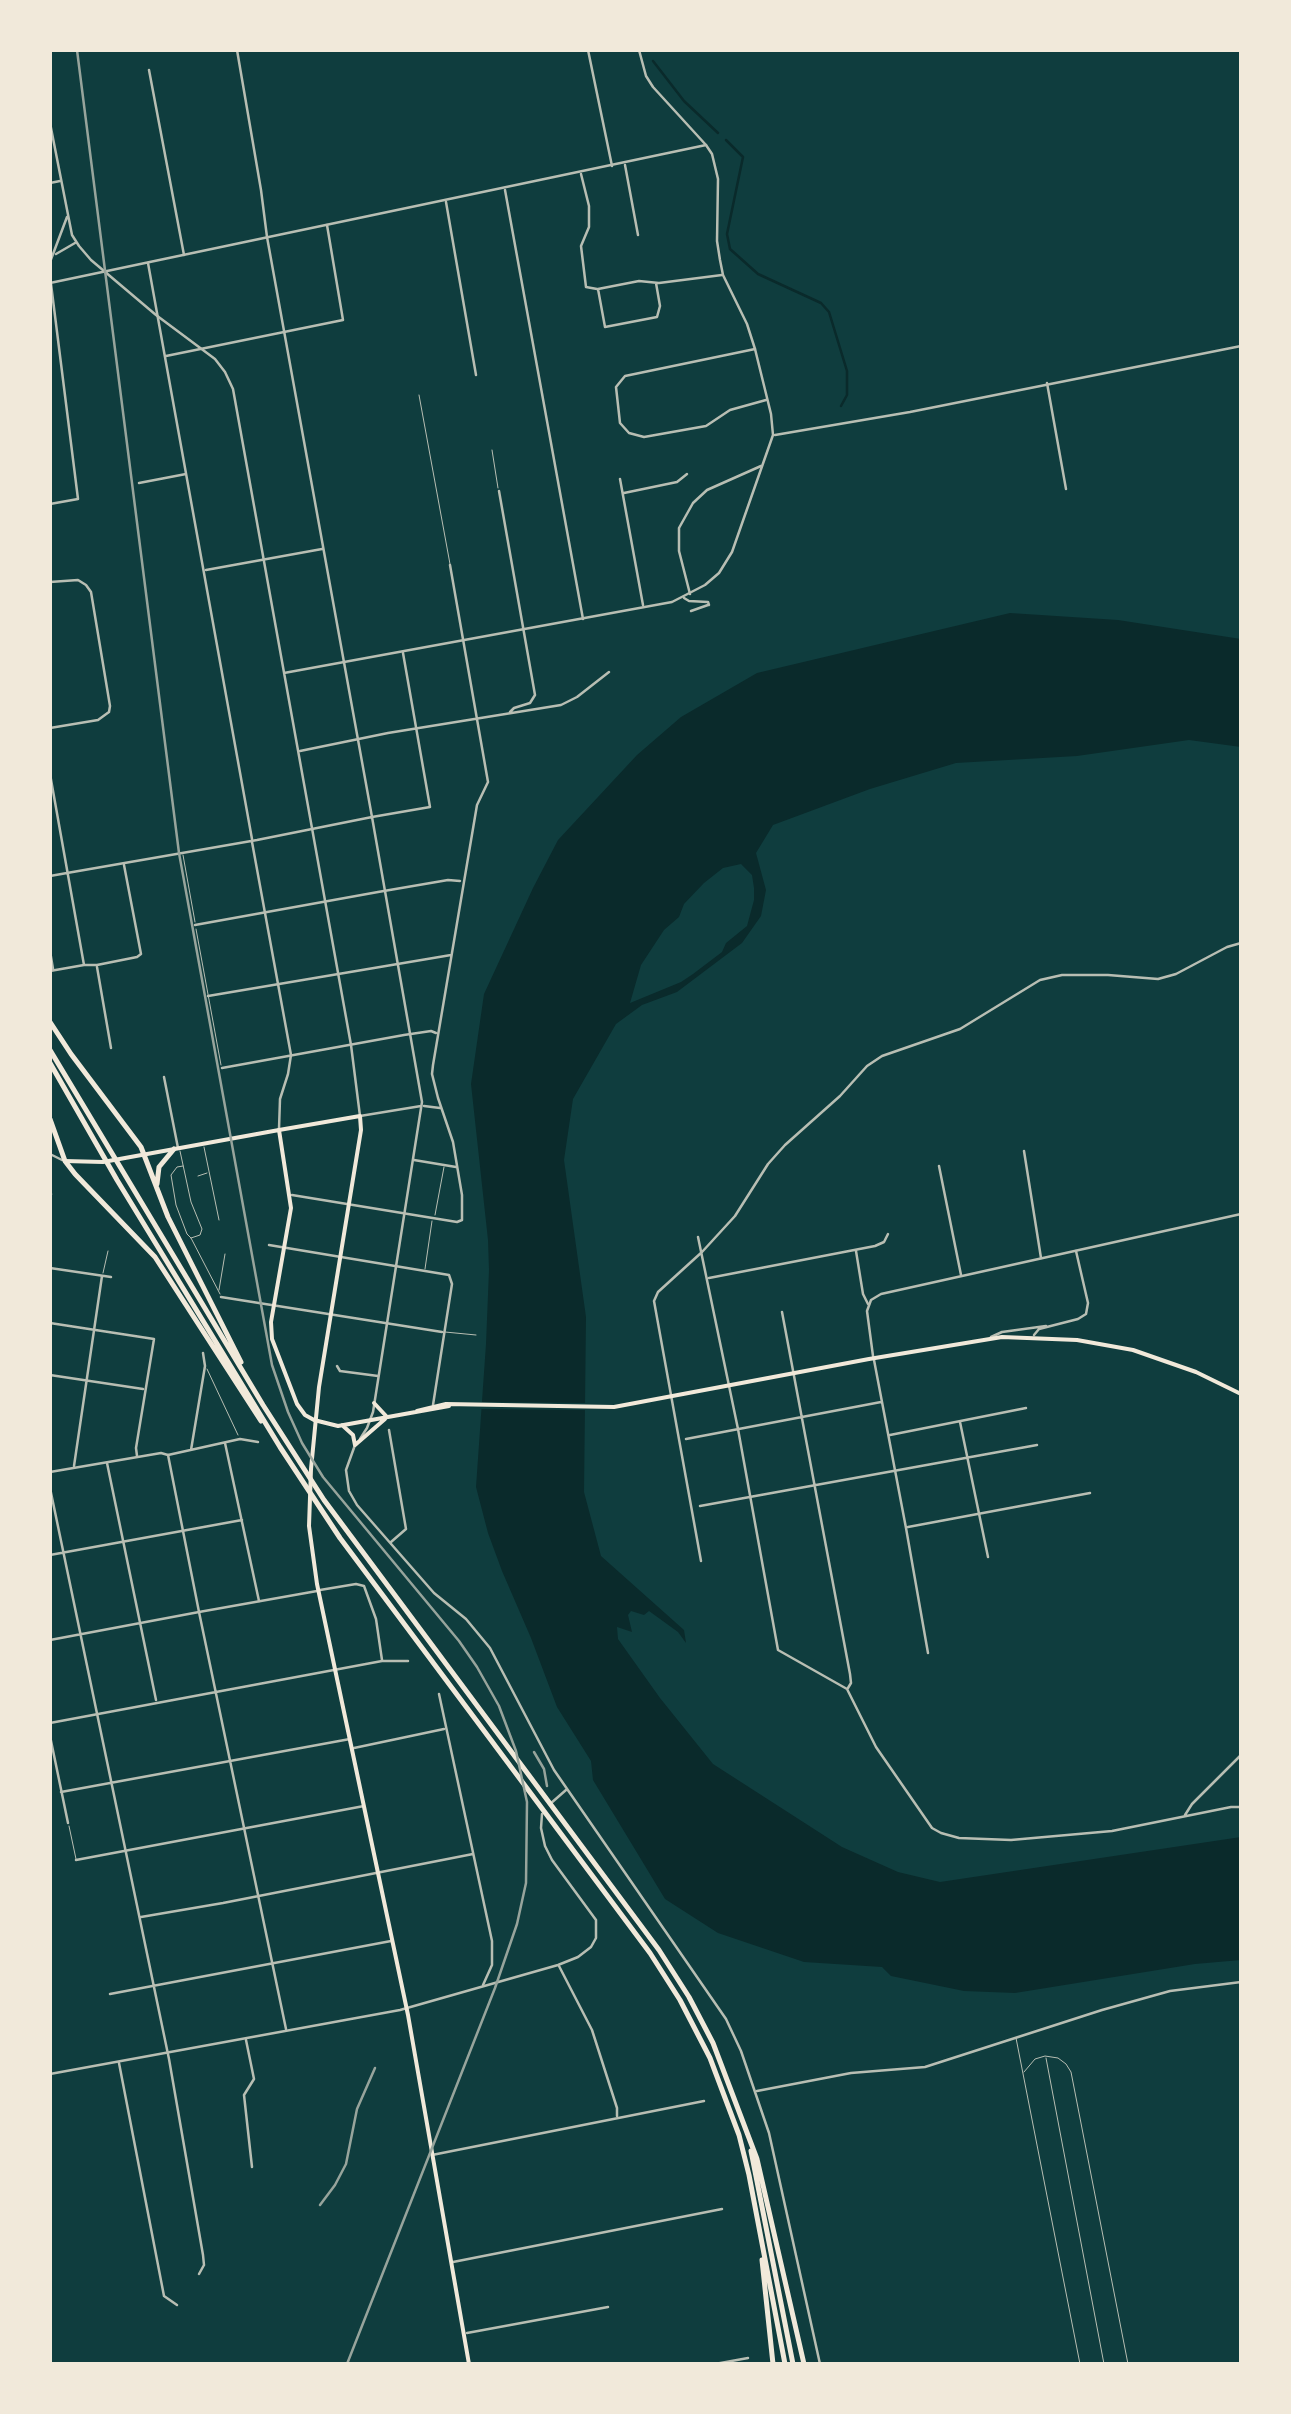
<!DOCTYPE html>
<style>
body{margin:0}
#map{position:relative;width:1291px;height:2414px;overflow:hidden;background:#0f3d3e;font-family:"Nunito Sans",sans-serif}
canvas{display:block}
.frame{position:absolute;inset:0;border:52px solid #f1e9da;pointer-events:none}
</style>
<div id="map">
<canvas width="1291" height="2414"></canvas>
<div class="frame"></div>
</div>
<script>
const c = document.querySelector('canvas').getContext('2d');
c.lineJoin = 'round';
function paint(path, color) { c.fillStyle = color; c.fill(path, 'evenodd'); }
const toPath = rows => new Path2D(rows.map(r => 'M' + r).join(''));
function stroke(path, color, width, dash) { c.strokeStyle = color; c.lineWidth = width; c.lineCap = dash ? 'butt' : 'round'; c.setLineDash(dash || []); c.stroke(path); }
paint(toPath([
 [1010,613,1118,620,1241,639,1241,747,1189,740,1077,756,956,763,870,789,773,825,756,853,766,890,761,916,742,943,677,992,642,1005,616,1024,573,1099,564,1160,586,1317,584,1492,601,1556,684,1630,686,1643,678,1632,649,1611,644,1615,631,1611,628,1615,632,1632,617,1627,618,1639,660,1698,713,1764,842,1847,898,1872,940,1882,1241,1837,1241,1960,1195,1964,1015,1993,964,1991,891,1976,882,1967,804,1962,718,1933,665,1899,593,1780,591,1761,557,1707,531,1638,502,1571,488,1533,476,1487,486,1344,489,1270,488,1240,471,1084,484,994,533,888,558,840,637,755,681,717,757,673],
 [741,864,752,875,754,888,754,900,747,926,726,943,722,952,693,974,681,982,630,1003,641,965,664,930,679,917,684,904,704,883,723,868]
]), '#0a2a2b');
paint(toPath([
 [477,1402,590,1403,590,1410,477,1409]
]), '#0f3d3e');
stroke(toPath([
 [653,61,684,101,718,133],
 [726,140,743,157,727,234,730,249,758,274,821,303,829,312,847,371,847,395,841,406]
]), '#0a2a2b', 2.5);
stroke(toPath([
 [419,395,450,564],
 [492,450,498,488],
 [183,855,195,922],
 [196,929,221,1065],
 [204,1147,219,1220],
 [180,1151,191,1202,202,1229,200,1235,191,1238],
 [183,1166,177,1167,171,1175,176,1205,187,1234,191,1238,220,1294],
 [198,1176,207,1173],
 [435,1215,444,1167],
 [425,1269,432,1221],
 [103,1273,108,1251],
 [219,1290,225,1254],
 [445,1332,476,1335],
 [207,1369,238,1435],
 [69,1826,76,1859],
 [1016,2038,1080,2364],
 [1046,2058,1104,2364],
 [1024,2072,1035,2059,1045,2056,1058,2058,1066,2064,1071,2072,1128,2364]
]), '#b8beb3', 1);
stroke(toPath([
 [237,50,261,190,267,237,372,817,430,807,403,653],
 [588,50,612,166],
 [639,50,646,76,653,87,706,145],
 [149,70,184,255],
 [625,165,638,235],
 [581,174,589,206,589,227,581,246,586,287,597,289],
 [50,183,60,181],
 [505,190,583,619],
 [446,202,476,375],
 [148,263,252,839],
 [656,283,660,306,657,317,605,327,598,289,639,281,659,283,722,275],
 [755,349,625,376,616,387,620,423,629,433,644,437,706,426,730,410,766,400],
 [166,356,343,320,327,225],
 [1047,383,1066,489],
 [620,479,643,605],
 [139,483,186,474],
 [499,491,535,695,530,703,514,708,510,712],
 [624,493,677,482,687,474],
 [50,504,78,499,51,284],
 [206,570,322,549],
 [50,582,78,580,86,585,91,592,110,706,109,712,98,720,50,728],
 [690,594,679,551,679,528,693,503,707,490,761,466],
 [684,598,689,601,708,602,709,605],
 [691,611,708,605],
 [300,751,388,733,561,705,577,697,609,672],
 [50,774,84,965],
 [50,876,67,873],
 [195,925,378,892,448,880,460,881],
 [50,951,53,969],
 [97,967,111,1048],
 [50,971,84,965,97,965,137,957,141,954,124,865],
 [208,996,451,955],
 [222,1068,404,1035,431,1031,436,1033],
 [164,1077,178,1148],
 [424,1106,440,1108],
 [1024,1151,1041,1258],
 [414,1160,456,1167],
 [939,1166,961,1275],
 [292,1195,457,1222,462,1220,462,1195,453,1142,438,1098,432,1074,433,1065,477,805,488,782,450,565],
 [50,1199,51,1194],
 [698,1237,738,1429,778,1650,847,1689,876,1747,932,1828,941,1833,959,1838,1011,1840,1112,1831,1231,1807,1241,1807],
 [269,1245,449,1275,452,1284,433,1405],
 [856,1251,863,1294,868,1304],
 [50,1268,111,1277],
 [709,1278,875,1246,884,1242,888,1234],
 [221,1297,442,1332],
 [782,1312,850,1674,851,1683,848,1688],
 [50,1323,154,1339,136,1448,137,1456],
 [1034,1335,1039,1329,1078,1319,1086,1314,1088,1303,1076,1251],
 [991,1337,1002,1332,1046,1326],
 [874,1360,906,1528,928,1653],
 [337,1366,340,1371,378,1376],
 [50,1375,143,1389],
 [960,1422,988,1557],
 [389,1430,406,1529,391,1542],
 [890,1435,1026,1408],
 [686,1439,881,1402],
 [225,1443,259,1601],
 [191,1450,205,1366,203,1353],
 [168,1455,240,1439,258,1442],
 [107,1463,156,1700],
 [74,1466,102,1276],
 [50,1488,169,2059,203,2255,204,2265,199,2274],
 [700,1506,1037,1445],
 [908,1527,1090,1493],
 [50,1555,242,1520],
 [701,1561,654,1301,658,1292,702,1252,735,1216,768,1164,785,1145,840,1096,867,1066,882,1056,960,1029,1040,980,1062,975,1108,975,1158,979,1176,974,1227,947,1241,943],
 [320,1590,356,1584,364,1586,376,1619,382,1660],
 [50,1640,199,1612,286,2029],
 [439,1694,492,1941,492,1965,483,1985],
 [50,1723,382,1661,408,1661],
 [50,1736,68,1823],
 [354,1748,444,1729],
 [61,1792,350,1739],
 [1185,1815,1192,1804,1241,1755],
 [76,1860,364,1806],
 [141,1917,223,1903,473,1854],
 [559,1966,592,2030,617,2108,617,2116],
 [110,1994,391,1941],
 [246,2040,254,2079,244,2095,252,2167],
 [119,2063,164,2296,177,2305],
 [757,2091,851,2073,925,2067,1102,2010,1170,1991,1241,1982],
 [432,2155,704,2101],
 [453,2262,722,2209],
 [467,2333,608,2307],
 [715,2364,748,2358]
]), '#b8beb3', 2.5);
stroke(toPath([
 [50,123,72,235,79,246,91,260,156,315,215,359,225,372,233,389,351,1045,360,1116,421,1106],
 [56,254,75,243],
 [50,262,67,217],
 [50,283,706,145,712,154,718,179,717,241,720,260,723,275,747,324,755,349,771,414,773,435,732,552,719,573,705,585,672,602,284,673],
 [775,435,910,412,1241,346],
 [252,842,291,1055,288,1074,280,1099,279,1129],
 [67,873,257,840,372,817,422,1102,373,1412,367,1428,360,1439],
 [50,1154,62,1160],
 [873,1356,867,1311,871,1300,881,1294,1241,1214],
 [355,1445,346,1470,349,1491,357,1505,434,1593,466,1619,490,1648,554,1770,726,2019,741,2051,769,2133,820,2364],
 [50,1472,161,1453,168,1455,199,1612,317,1591],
 [550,1804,566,1790],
 [50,2074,400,2010,558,1965,578,1957,591,1947,596,1938,596,1920,552,1860,545,1846,541,1828,542,1814]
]), '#b8beb3', 2.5);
stroke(toPath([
 [279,1130,360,1116,361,1130,319,1387,311,1469,309,1526,317,1584,408,2015,469,2364]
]), '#f1e9da', 4);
stroke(toPath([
 [65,1161,103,1162,279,1130,291,1208,271,1322,272,1339,297,1404,305,1415,314,1420,338,1426,449,1406],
 [374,1403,387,1417],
 [417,1411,446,1404,614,1407,869,1359,1002,1337,1077,1340,1133,1350,1196,1372,1241,1394],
 [342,1425,353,1435,355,1445,385,1419]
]), '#f1e9da', 4);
stroke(toPath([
 [50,1022,71,1054,141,1147,168,1217,241,1362],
 [50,1050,263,1405,324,1500,659,1950,689,1997,713,2043,757,2159,804,2364],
 [50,1063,117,1180,280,1447,340,1538,650,1953,680,2000,710,2058,739,2135,749,2175,785,2364],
 [50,1119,65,1161,75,1174,155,1257,261,1421],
 [157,1184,159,1167,174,1149],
 [751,2151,793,2364],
 [762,2260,773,2364]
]), '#f1e9da', 5);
stroke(toPath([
 [77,50,179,853,272,1365,288,1412,302,1443,323,1477,459,1641,477,1667,499,1706,516,1751,527,1802,526,1883,517,1924,495,1988,347,2364],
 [534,1752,544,1769,547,1786],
 [320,2205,335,2185,346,2164,357,2109,375,2068]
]), '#97a49c', 2.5);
</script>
